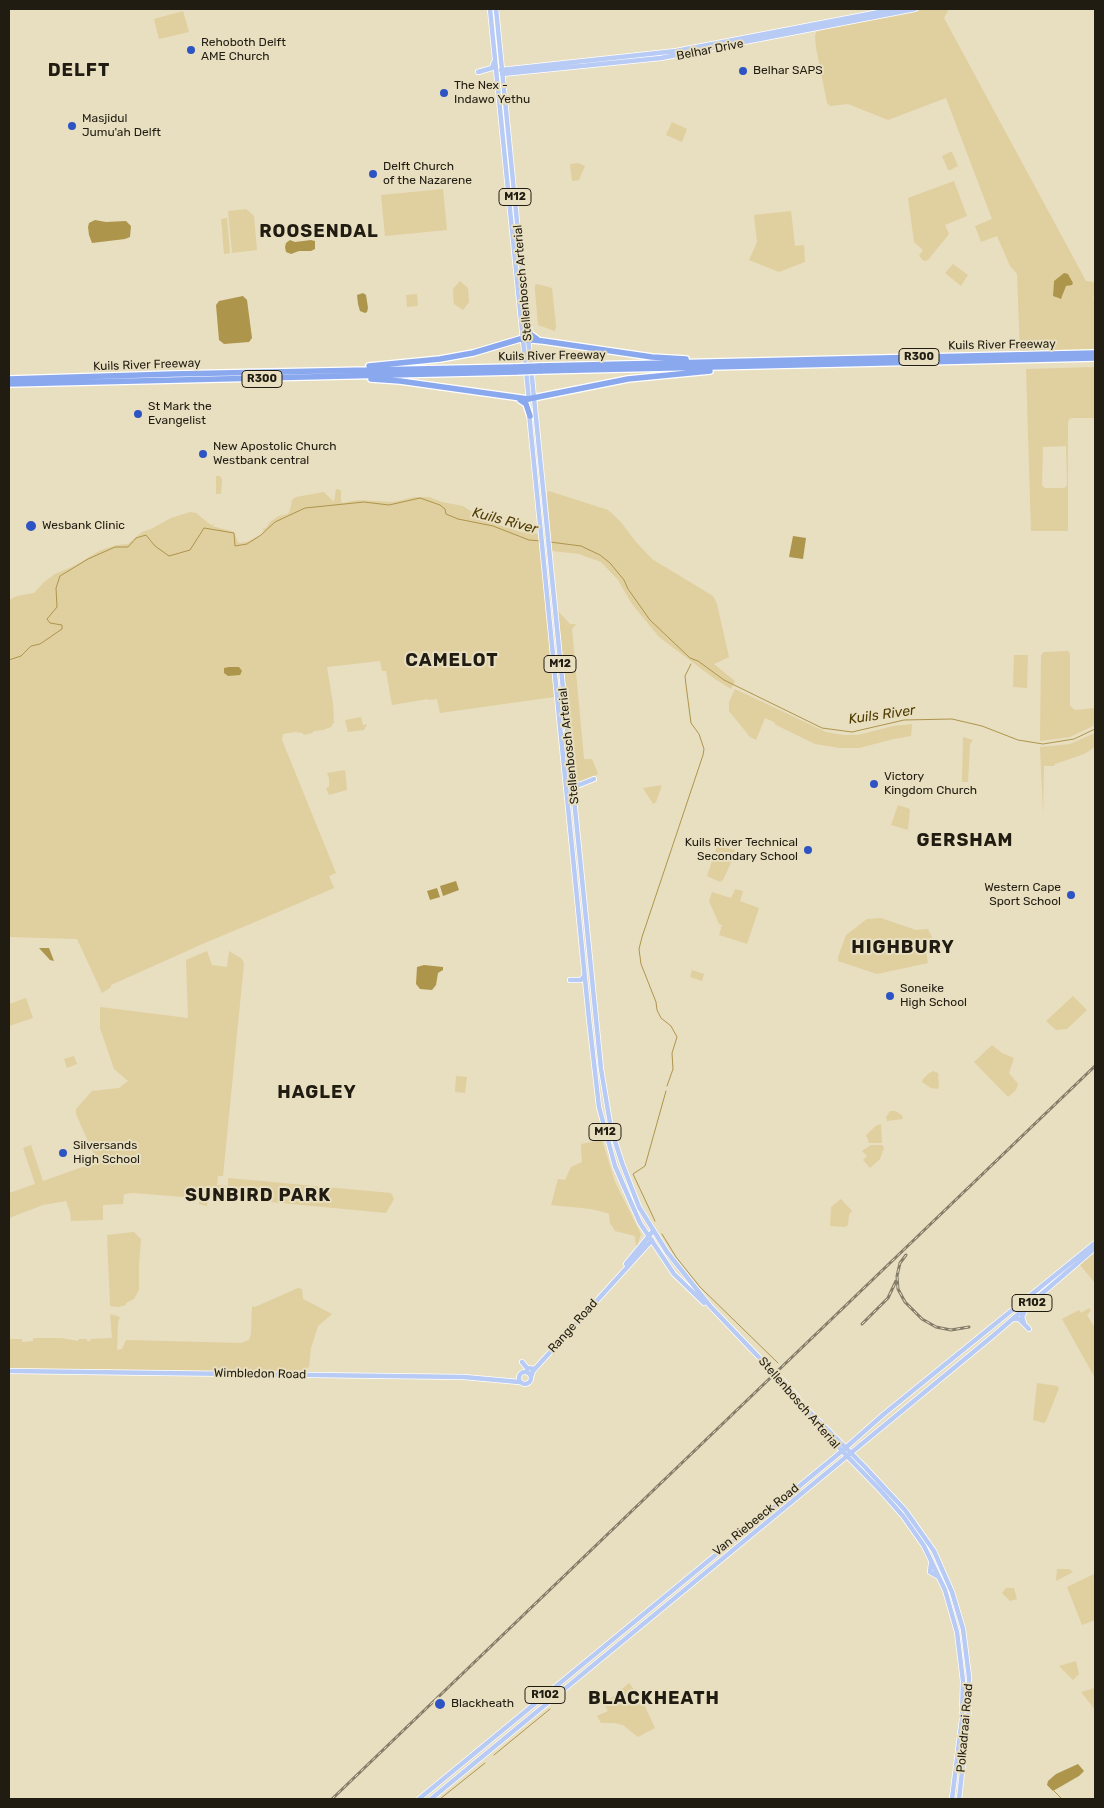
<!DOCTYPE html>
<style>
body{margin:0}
#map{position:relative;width:1104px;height:1808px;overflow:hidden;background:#e8dec0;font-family:Rubik,sans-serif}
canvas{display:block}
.frame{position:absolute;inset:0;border:10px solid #201c11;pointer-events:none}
</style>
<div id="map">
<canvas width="1104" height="1808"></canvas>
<div class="frame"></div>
</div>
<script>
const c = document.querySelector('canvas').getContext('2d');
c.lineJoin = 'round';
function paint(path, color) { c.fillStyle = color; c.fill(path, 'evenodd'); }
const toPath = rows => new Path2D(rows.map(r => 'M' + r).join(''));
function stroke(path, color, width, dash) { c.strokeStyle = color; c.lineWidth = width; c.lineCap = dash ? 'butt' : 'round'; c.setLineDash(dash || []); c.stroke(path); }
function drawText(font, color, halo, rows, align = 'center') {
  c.font = font + ' Rubik,sans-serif'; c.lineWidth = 4; c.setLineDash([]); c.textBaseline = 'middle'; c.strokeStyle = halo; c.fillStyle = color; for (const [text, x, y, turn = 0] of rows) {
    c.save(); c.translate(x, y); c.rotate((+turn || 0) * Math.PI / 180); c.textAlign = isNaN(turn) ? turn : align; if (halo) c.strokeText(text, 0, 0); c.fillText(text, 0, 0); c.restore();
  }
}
paint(toPath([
 [926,9,949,9,944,18,1086,281,1095,282,1094,292,1095,294,1093,297,1095,300,1095,350,1020,352,1017,274,1010,266,997,236,981,242,975,226,992,219,946,98,888,120,848,104,830,106,827,103,816,48,815,36,817,31],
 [1063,274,1069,276,1072,284,1066,286,1063,290,1063,296,1058,299,1053,293,1054,281],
 [183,11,189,32,159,39,154,19],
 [672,122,687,129,682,142,666,135],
 [950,152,952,152,958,166,950,170,948,170,942,156],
 [578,163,585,166,579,180,572,181,570,164],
 [954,181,967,216,945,225,949,234,928,260,924,261,919,256,923,250,914,242,908,198],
 [443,189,447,230,385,236,381,195],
 [246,209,254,216,257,250,232,253,228,211],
 [791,211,795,246,804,245,805,262,779,272,749,260,757,242,754,215],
 [227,218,230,253,224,254,221,219],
 [953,264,968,275,961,286,945,273],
 [460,281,468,288,469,302,463,310,454,304,453,289],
 [537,284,552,288,556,326,555,331,538,325,535,291,535,285],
 [417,294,418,306,407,307,406,295],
 [1095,367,1095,418,1072,418,1069,419,1068,423,1068,531,1031,531,1026,369],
 [1066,446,1067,485,1064,488,1045,488,1042,485,1043,447],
 [216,476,220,476,222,480,221,494,216,494],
 [336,489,341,490,341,500,342,503,358,500,393,502,415,497,429,497,442,502,463,506,478,516,495,524,521,532,539,534,554,697,440,713,437,699,428,700,428,699,392,705,386,671,382,671,380,661,327,667,333,704,334,722,331,727,323,730,314,731,312,733,304,735,302,733,295,732,283,734,282,740,336,873,329,876,334,888,255,922,207,942,111,985,111,987,102,993,77,939,9,937,9,600,17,596,34,593,44,582,55,574,74,566,101,550,117,545,128,544,142,532,151,529,171,518,190,512,196,513,211,525,215,524,212,526,234,532,238,542,241,543,249,541,262,534,264,530,262,529,266,528,270,522,279,516,288,514,290,510,292,500,296,497,324,492,334,502],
 [549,491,608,510,620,521,636,542,652,559,713,596,717,604,729,657,714,664,735,681,731,689,715,679,659,637,632,604,618,580,601,562,579,554,552,551,547,493],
 [558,611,570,624,576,624,572,629,584,759,591,759,593,761,598,774,579,783,575,778],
 [1068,651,1070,654,1070,706,1075,710,1095,708,1095,725,1070,737,1040,741,1041,655,1044,652],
 [1014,655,1028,655,1027,688,1013,687],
 [735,689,826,732,843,735,858,735,893,726,912,724,911,736,894,739,859,748,840,748,815,744,776,725,774,722,765,718,756,740,750,737,729,711,729,702],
 [361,717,363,725,367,724,364,730,348,732,345,720],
 [1095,733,1095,747,1084,754,1055,764,1054,766,1044,766,1043,813,1040,747,1070,744],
 [963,737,973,740,970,744,968,782,962,782],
 [345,770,347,790,329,795,326,788,329,787,329,778,327,773],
 [662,785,656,802,653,804,643,788],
 [898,805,910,809,908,830,891,825],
 [717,846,735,850,730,865,723,880,720,882,707,876],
 [735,889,743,891,740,901,759,908,747,944,719,935,722,925,719,924,709,901,712,892,731,898],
 [881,918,916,930,928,929,938,949,926,952,928,963,877,974,838,961,838,957,846,935,867,919],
 [207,951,212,965,227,967,229,951,242,959,244,963,223,1176,218,1176,217,1185,228,1186,228,1178,391,1193,394,1199,386,1213,208,1196,207,1206,199,1204,199,1200,197,1198,133,1193,124,1194,123,1204,103,1205,103,1220,71,1221,70,1212,66,1201,43,1205,9,1218,9,1193,35,1184,23,1148,31,1145,43,1181,97,1162,76,1114,76,1109,92,1091,119,1088,128,1081,114,1069,100,1028,100,1007,188,1018,186,960],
 [692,970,704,974,702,981,690,977],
 [1073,996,1087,1010,1067,1029,1056,1030,1046,1021],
 [26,998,33,1018,9,1026,9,1004],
 [992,1045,1002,1053,1014,1058,1009,1073,1018,1084,1016,1090,1008,1097,974,1062],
 [74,1056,77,1064,67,1068,64,1059],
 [933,1071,938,1073,939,1087,937,1089,931,1088,922,1082,923,1079,928,1074],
 [456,1076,467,1077,465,1093,455,1092],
 [890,1111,895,1111,902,1115,903,1119,887,1121,886,1117],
 [881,1124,882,1143,869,1143,866,1135,877,1125],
 [602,1140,615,1182,641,1234,637,1246,636,1246,635,1236,615,1231,610,1223,609,1214,607,1213,591,1209,551,1205,558,1179,565,1180,571,1167,582,1162,581,1144],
 [871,1145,882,1145,884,1148,880,1159,870,1168,863,1160,867,1156,862,1151],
 [841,1199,852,1211,849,1215,848,1225,845,1227,830,1226,831,1207],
 [134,1232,141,1239,139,1264,139,1290,134,1299,126,1303,126,1305,118,1307,110,1306,107,1235],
 [1095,1252,1095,1283,1080,1265],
 [298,1288,302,1289,303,1299,332,1314,318,1326,311,1348,309,1367,302,1372,9,1369,9,1339,22,1339,22,1342,33,1341,33,1338,61,1338,78,1341,79,1339,87,1339,87,1341,90,1341,91,1339,112,1338,110,1314,120,1317,118,1322,117,1350,122,1349,126,1340,241,1343,249,1340,251,1334,252,1306,255,1307],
 [1089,1308,1091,1311,1087,1315,1095,1328,1095,1378,1062,1319,1079,1310,1081,1313],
 [1037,1383,1057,1386,1059,1388,1046,1421,1044,1423,1033,1420],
 [1057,1569,1069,1569,1073,1572,1056,1581],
 [1094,1574,1095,1620,1082,1625,1067,1587],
 [1006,1588,1014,1588,1017,1599,1010,1601,1002,1593],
 [1076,1661,1079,1674,1073,1680,1059,1666],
 [629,1683,642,1700,655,1728,638,1737,623,1725,614,1723,601,1723,597,1716,608,1711,604,1704],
 [1095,1688,1095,1710,1081,1692]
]), '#e0cf9f');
paint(toPath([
 [95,220,106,222,126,221,131,226,130,237,125,239,92,243,89,235,88,227,89,223],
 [290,240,295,242,311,240,315,241,315,249,311,251,299,251,291,254,286,252,285,247,286,243],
 [1064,273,1068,274,1073,283,1072,285,1066,286,1061,299,1053,296,1054,281],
 [363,293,366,295,368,308,367,312,365,313,360,311,358,304,357,295],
 [243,296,247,300,252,338,249,342,224,344,219,340,216,305,219,301],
 [793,536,806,538,803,559,789,557],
 [229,667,239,667,242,671,240,675,228,676,224,673,224,668],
 [456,881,459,890,443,896,440,886],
 [437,888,440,897,430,900,427,891],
 [39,948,49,948,54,961,50,960],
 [424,965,443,967,443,970,438,973,436,985,432,990,420,989,416,984,417,967],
 [1078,1764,1084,1771,1079,1776,1053,1791,1047,1785,1048,1781,1056,1774]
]), '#ae954c');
stroke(toPath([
 [550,542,581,546,600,555,610,563,624,580,628,589,650,620,690,658,698,661,724,680,822,728,852,732,904,720,952,719,982,726,1018,740,1043,744,1074,739,1095,729],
 [9,660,21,656,31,646,40,644,62,629,62,625,50,623,47,619,57,607,56,588,60,576,88,559,115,547,128,547,136,538,146,535,155,546,169,556,190,550,204,528,234,533,235,546,247,544,261,535,275,522,305,508,364,502,389,505,420,498,440,505,445,509,446,514,458,519,493,526,529,540,541,541],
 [667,1086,673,1069,672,1053,677,1037,671,1026,661,1018,657,1010,656,1002,641,964,639,949,642,937,703,755,704,749,699,734,691,723,686,685,685,676,691,664],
 [655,1221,633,1174,645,1166,666,1091],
 [662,1234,676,1257,700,1287,778,1363],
 [494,1755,550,1709],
 [1054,1791,1062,1799],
 [440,1799,485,1763]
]), '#ae954c', 1);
const major = toPath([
 [490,9,529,400],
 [496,9,527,323],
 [501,70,676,51,895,9],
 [478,72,492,68,494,62],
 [502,74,661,58,915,9],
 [528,338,601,1069,611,1129,622,1163,639,1207,667,1252,710,1306,771,1370],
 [529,413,589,1019,599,1107,615,1166,640,1223,674,1274,704,1303],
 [573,779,575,783,579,785,594,779],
 [570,980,581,980,584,976],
 [626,1264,653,1231],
 [1013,1319,1019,1319,1029,1329],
 [1024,1323,1022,1317,1025,1310],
 [522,1362,527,1368,535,1369],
 [9,1371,464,1377,519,1382],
 '519 1378a6 6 0 1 1 12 0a6 6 0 1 1-12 0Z',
 [531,1377,533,1371,652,1240],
 [782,1380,797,1397,816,1424,880,1490,903,1516,924,1546,945,1590,957,1632,963,1681,962,1719,952,1799],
 [806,1408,865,1467,905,1510,934,1551,952,1592,963,1629,969,1677,969,1709,959,1799],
 [931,1564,930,1572,937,1576],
 [419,1799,842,1451,884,1414,1095,1243],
 [431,1799,994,1335,1095,1248]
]);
const highway = toPath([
 [527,322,530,334,537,339],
 [369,366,440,359,473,353,520,339,543,341,652,357,686,359],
 [539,366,1095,353],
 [540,371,1095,358],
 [9,379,173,374,515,367],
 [371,379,400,381,528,399,628,379,710,371],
 [9,384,516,372],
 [520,400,526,404,530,416]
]);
stroke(major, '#fff', 6);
stroke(highway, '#fff', 8);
stroke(major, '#b8cbf5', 4.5);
stroke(highway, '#89a8ee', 5.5);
const rail = toPath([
 [906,1255,900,1263,897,1276,898,1289,905,1302,922,1319,936,1327,951,1330,969,1327],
 [862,1324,888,1298,896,1281],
 [332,1799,1095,1066]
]);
stroke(rail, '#847d69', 3);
stroke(rail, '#e8dec0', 1, [4]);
const majorBridge = toPath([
 [771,1370,782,1380]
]);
const highwayBridge = toPath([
 [515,367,539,366],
 [516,372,540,371]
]);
stroke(majorBridge, '#fff', 6, []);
stroke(highwayBridge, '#fff', 8, []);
stroke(majorBridge, '#b8cbf5', 4.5);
stroke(highwayBridge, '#89a8ee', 5.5);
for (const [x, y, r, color] of [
 [191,50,5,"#2e54c4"],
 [743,71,5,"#2e54c4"],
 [444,93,5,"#2e54c4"],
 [72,126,5,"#2e54c4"],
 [373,174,5,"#2e54c4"],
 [138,414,5,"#2e54c4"],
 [203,454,5,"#2e54c4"],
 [31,526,6,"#2e54c4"],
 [874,784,5,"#2e54c4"],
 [808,850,5,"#2e54c4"],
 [1071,895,5,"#2e54c4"],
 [890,996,5,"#2e54c4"],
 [63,1153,5,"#2e54c4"],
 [440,1704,6,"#2e54c4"]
]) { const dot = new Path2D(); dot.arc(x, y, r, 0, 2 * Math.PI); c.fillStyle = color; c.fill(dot); stroke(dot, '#e8dec0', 2); }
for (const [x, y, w] of [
 [515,197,32],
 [919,357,40],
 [262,379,40],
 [560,664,32],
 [605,1132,32],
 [1032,1303,40],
 [545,1695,40]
]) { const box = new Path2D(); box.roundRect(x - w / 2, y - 8.5, w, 17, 4); c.fillStyle = '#e8dec0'; c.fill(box); stroke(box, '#201c11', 1); }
drawText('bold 11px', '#201c11', null, [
 ["M12",515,197],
 ["R300",919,357],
 ["R300",262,379],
 ["M12",560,664],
 ["M12",605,1132],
 ["R102",1032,1303],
 ["R102",545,1695]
]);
drawText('12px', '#201c11', '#e8dec0', [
 ["Rehoboth Delft",201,43],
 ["AME Church",201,57],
 ["Belhar SAPS",753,71],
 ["The Nex -",454,86],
 ["Indawo Yethu",454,100],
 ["Masjidul",82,119],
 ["Jumu'ah Delft",82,133],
 ["Delft Church",383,167],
 ["of the Nazarene",383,181],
 ["St Mark the",148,407],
 ["Evangelist",148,421],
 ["New Apostolic Church",213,447],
 ["Westbank central",213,461],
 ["Wesbank Clinic",42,526],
 ["Victory",884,777],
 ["Kingdom Church",884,791],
 ["Kuils River Technical",798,843,"right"],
 ["Secondary School",798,857,"right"],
 ["Western Cape",1061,888,"right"],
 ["Sport School",1061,902,"right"],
 ["Soneike",900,989],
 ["High School",900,1003],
 ["Silversands",73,1146],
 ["High School",73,1160],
 ["Blackheath",451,1704]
], 'left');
drawText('12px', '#201c11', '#e8dec0', [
 ["Belhar Drive",710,50,-11],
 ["Stellenbosch Arterial",523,283,-95],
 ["Kuils River Freeway",1002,345,-1],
 ["Kuils River Freeway",552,356,-1],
 ["Kuils River Freeway",147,365,-2],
 ["Stellenbosch Arterial",569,746,-96],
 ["Range Road",573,1326,-48],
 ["Wimbledon Road",260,1374,1],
 ["Stellenbosch Arterial",799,1403,49],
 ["Van Riebeeck Road",756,1520,-39],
 ["Polkadraai Road",965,1728,-85]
]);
drawText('italic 14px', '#4f3d00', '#e8dec0', [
 ["Kuils River",505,521,15],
 ["Kuils River",882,715,-8]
]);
c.letterSpacing = '1px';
drawText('bold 18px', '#201c11', '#e8dec0', [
 ["DELFT",79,71],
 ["ROOSENDAL",319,232],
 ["CAMELOT",452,661],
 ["GERSHAM",965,841],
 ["HIGHBURY",903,948],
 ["HAGLEY",317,1093],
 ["SUNBIRD PARK",258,1196],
 ["BLACKHEATH",654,1699]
]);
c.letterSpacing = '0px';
</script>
